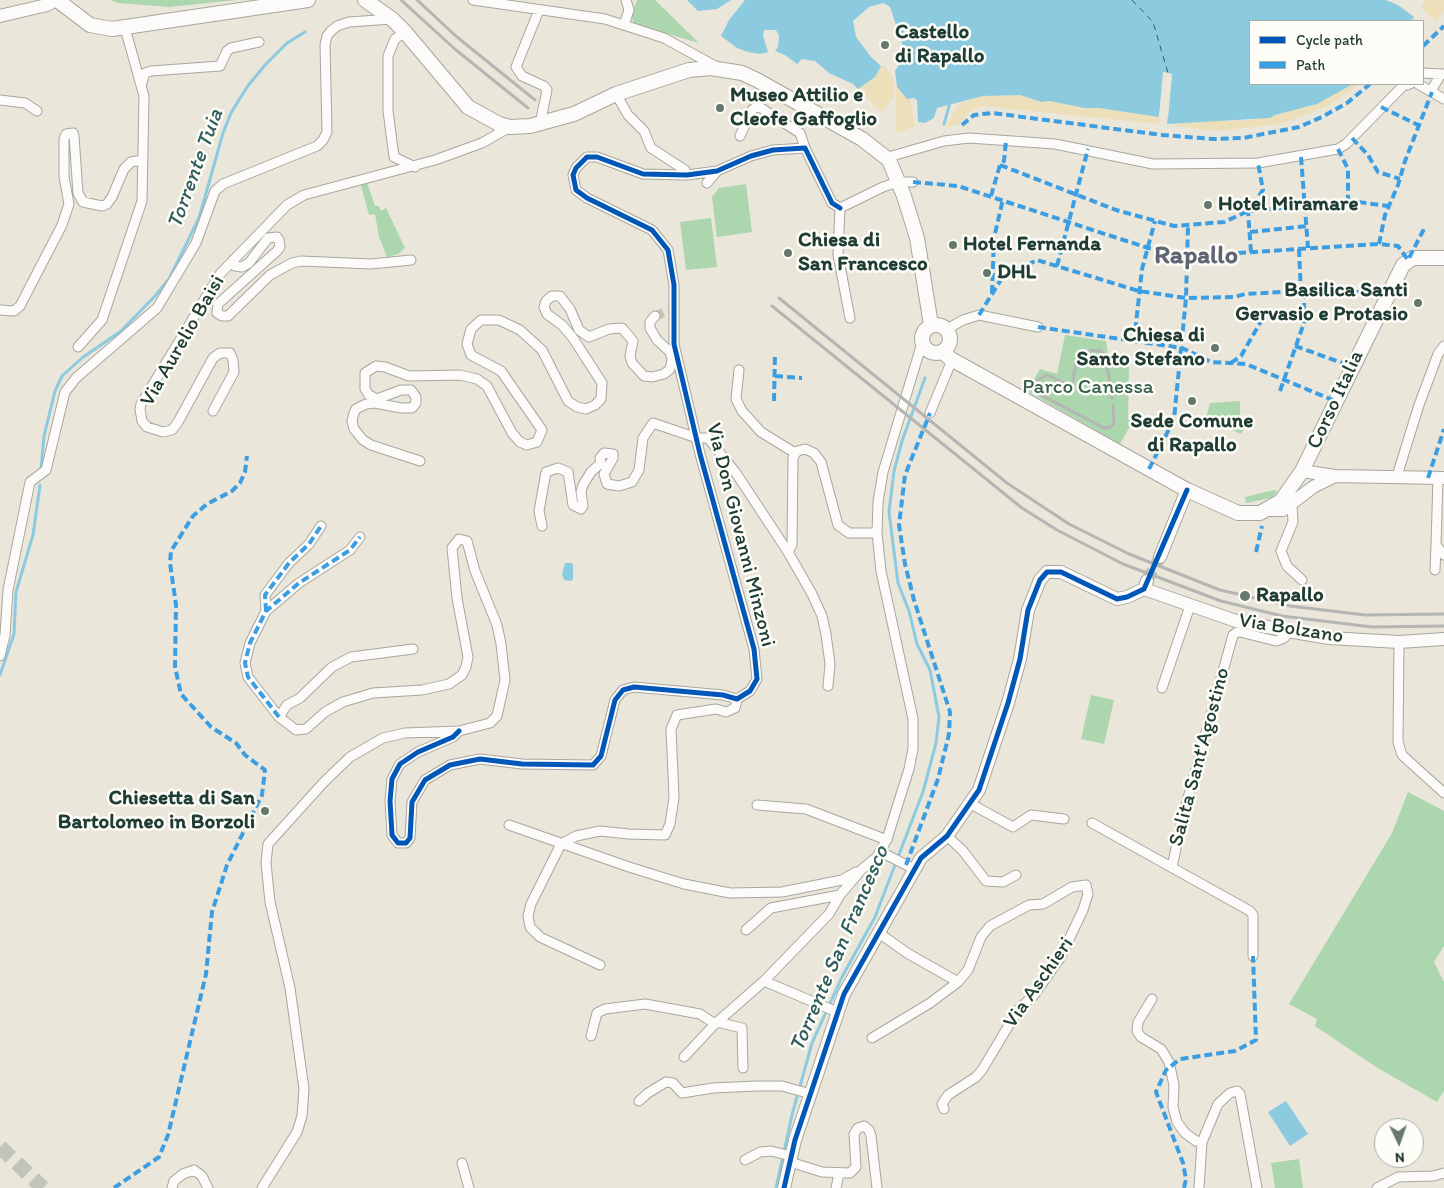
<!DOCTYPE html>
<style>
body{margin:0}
#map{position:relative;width:1444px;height:1188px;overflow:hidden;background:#ebe6da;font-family:Itim,sans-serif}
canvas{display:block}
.legend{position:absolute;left:1249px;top:20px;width:175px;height:65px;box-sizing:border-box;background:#fdfcf7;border:1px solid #a4b0a9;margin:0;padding:6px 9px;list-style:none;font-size:15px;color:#1f3d34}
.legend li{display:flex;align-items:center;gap:10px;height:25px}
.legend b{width:25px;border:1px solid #a4b0a9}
.north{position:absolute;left:1374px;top:1118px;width:50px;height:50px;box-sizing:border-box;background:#fdfcf7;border:1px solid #a4b0a9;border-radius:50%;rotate:177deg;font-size:14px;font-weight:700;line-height:20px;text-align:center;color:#1f3d34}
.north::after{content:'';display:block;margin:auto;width:18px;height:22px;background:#66786e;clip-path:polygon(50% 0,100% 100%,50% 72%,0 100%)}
</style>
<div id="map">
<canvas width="1444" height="1188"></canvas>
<ul class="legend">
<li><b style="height:6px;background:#0057b8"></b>Cycle path</li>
<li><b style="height:6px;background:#3c9ee2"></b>Path</li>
</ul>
<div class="north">N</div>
</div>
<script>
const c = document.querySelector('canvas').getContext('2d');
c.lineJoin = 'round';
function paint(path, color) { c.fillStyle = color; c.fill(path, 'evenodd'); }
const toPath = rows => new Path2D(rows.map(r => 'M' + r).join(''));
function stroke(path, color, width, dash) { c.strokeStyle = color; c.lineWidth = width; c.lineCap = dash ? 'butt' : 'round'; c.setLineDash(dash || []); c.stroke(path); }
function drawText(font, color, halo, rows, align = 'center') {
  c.font = font + ' Itim,sans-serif'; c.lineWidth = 5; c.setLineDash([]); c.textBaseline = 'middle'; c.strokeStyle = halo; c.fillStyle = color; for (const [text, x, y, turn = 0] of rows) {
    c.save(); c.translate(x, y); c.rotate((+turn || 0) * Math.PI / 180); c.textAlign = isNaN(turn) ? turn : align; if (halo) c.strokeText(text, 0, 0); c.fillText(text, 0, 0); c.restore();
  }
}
paint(toPath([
 [110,0,237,0,169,7,118,3],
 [637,0,655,0,699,43,634,24,631,15],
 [366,180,375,206,379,206,381,211,386,208,405,248,398,254,387,257,379,237,375,214,369,215,360,182],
 [746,184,752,232,717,237,712,197,719,188],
 [711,218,717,267,686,270,680,222],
 [1065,335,1106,341,1109,363,1129,365,1128,419,1133,421,1120,444,1027,391,1040,369,1057,374],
 [1240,401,1240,419,1245,427,1241,434,1206,418,1210,403],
 [1274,490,1278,492,1270,498,1246,503,1245,497],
 [1091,695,1114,700,1104,744,1081,739],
 [1408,792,1444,811,1444,946,1434,962,1444,982,1444,1091,1437,1102,1376,1067,1315,1026,1317,1019,1289,1004,1392,833],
 [1299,1159,1303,1188,1275,1188,1271,1163]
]), '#abd6ae');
paint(toPath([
 [1425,0,1444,0,1444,12,1435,21,1421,7],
 [881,66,885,66,894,80,894,98,881,112,858,89,875,77],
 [1360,84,1328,106,1280,124,1217,131,1175,126,1179,121,1237,121,1270,118,1275,115,1317,104,1350,85],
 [896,86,906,99,910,99,915,126,901,132,896,132],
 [1020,95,1041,102,1050,101,1084,108,1099,108,1160,117,1159,124,982,106,967,113,960,124,945,128,960,103,983,96]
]), '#eddfb9');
paint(toPath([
 [687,0,731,0,717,9,698,11],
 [745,0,1386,0,1398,5,1414,17,1411,21,1250,21,1250,84,1353,84,1317,104,1275,115,1270,118,1167,124,1172,74,1164,72,1159,117,1099,108,1084,108,1050,101,1041,102,1020,95,983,96,937,108,934,118,925,123,918,122,917,100,914,98,907,99,897,87,895,71,902,60,902,43,890,7,884,3,869,7,853,21,856,37,871,57,881,66,875,77,858,89,853,84,829,73,815,61,802,59,797,64,785,55,775,51,778,47,779,36,776,30,764,30,763,36,768,52,760,54,748,52,737,48,721,36,729,20],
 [565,563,572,563,573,566,573,579,571,581,564,580,562,574],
 [1286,1101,1308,1134,1290,1146,1268,1112]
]), '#8ccbdf');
paint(toPath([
 [1163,72,1172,74,1168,118,1165,118,1170,76,1165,75,1161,117,1159,117]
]), '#ebe6da');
stroke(toPath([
 [944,124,950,103],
 [41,469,44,436,55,391,62,376,82,358,121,331,155,296,169,279,199,218,223,133,231,113,247,87,265,65,287,43,305,32],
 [0,675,14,634,16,592,33,535,40,485],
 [776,1188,792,1115,812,1043,842,977,875,917,923,792,936,743,939,717,935,696,930,670,917,644,909,611,898,583,889,512,894,471,902,441,925,378]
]), '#8ccbdf', 3);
stroke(toPath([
 [1132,0,1153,22,1168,73]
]), '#305e5f', 1, [6, 5]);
stroke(toPath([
 [655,316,668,311]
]), '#c2c4b9', 9, [9, 4.5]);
stroke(toPath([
 [1147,581,1160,557]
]), '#c2c4b9', 12, [12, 6]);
stroke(toPath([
 [0,1147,43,1188]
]), '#c2c4b9', 15, [15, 8]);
const street = toPath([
 [473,0,605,19,664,38,717,67],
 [539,10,516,67,522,76,544,86,547,90,540,124],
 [624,25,629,10,626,0],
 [405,32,395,39,388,56,388,111,394,157,415,167],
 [1423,73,1441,74],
 [142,83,145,73,151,71,220,66,227,51,231,48,259,42],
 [1418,84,1444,99],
 [1431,91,1441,74,1444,74],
 [616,94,628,115,644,131,651,148,685,170,687,175],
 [0,100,25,103,37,111],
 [740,136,752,110,756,107,761,108,800,133,805,148],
 [892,156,944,141,969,138,1055,144,1153,164,1258,163,1338,149,1346,144,1403,86,1410,84],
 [707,183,717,171],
 [840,208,838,255,850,318],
 [840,208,883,187,898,182,913,182],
 [233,260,235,266,242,267,249,263,268,238,277,237,279,240,280,247,277,251,218,304,217,313,222,316,228,316,270,275,292,263,301,261,371,264,411,260],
 [0,310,14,311,20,306,62,225,69,204,64,177,64,139,66,134,73,133,74,136,78,193,83,202,102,206,107,204,112,197,124,169,131,162,143,160],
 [947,329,963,320,979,315,1038,327],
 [78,347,102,320,142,201,144,96,125,28],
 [739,370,736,399,742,411,761,432,795,453],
 [213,411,234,372,233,360,230,353,220,353,213,358,178,422,172,430,163,432,147,427,142,421,140,409,141,404,220,274,287,205,304,195,435,160,482,143,510,127],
 [930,413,952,360],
 [420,461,371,445,363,440,354,429,352,421,354,413,356,409,366,404,375,403,401,408,412,408,416,403,416,397,411,390,401,390,377,399,369,395,365,389,365,373,376,366,385,367,409,376,460,375,477,379,487,386,512,433,520,442,527,445,537,442,542,430,501,371,471,355,467,344,471,329,481,320,499,320,520,330,542,350,568,401,577,407,586,409,595,405,601,399,602,383,573,338,562,325,547,314,544,307,546,301,552,296,560,296,570,309,579,330,589,337,609,329,622,328,633,341,630,356,632,363,644,376,652,377,664,374,670,369,672,360,670,352,657,340,650,328,650,322,655,316],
 [1397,476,1419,405,1438,354,1444,346],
 [1438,478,1436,545,1444,555],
 [1292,505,1293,522,1281,551,1287,566,1302,580],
 [542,526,539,511,546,472,558,468,568,472,573,505,581,509,583,506,581,492,583,485,591,472,601,463,600,458,604,453,613,454,613,458,604,474,607,484,619,486,632,482,639,470,643,438,653,423,697,438,708,438,736,473,788,552,792,545,793,458,797,451,805,449,814,453,821,462,838,525,849,533,877,533],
 [788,552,812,594,822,616,826,634,830,664,828,686],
 [1435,570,1436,545],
 [266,611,265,595,289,563,309,544,321,526],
 [1399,642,1398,742,1402,755,1444,793],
 [0,656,5,635,8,590,30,482,46,470,65,392,76,378,157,308,196,243,215,191,223,184,317,146,323,140,327,132,325,45,327,36,331,31,337,26,349,22,392,19],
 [1162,688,1190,606],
 [279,717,248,677,245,663,250,643,266,611,299,583,350,550,360,537],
 [459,731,453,737,418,752,400,764,392,779,390,801,392,835,398,843,406,843,410,838,412,802,425,780,450,765,480,759,522,764,593,765,601,756,615,700,623,690,634,687,723,695,737,699,750,691,757,679,754,649,700,454,674,344,674,285,668,250,652,230,587,198,576,190,573,175,576,168,587,157,597,157,643,174,687,175,717,171,751,156,773,150,805,148,832,203,840,208],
 [971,804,1013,827,1031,815,1064,819],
 [757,805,806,809,887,840],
 [1092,823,1250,911,1253,915,1253,956],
 [509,825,629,867,684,884,730,893,782,892,842,880,856,872],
 [947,836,963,851,986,881,1003,882,1016,875],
 [881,852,914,869],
 [1172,867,1183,816,1233,635,1237,632,1240,632,1276,641,1284,638,1290,631],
 [746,930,771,908,840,895],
 [879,933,907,953,958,982],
 [600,965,540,937,530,927,528,916,531,904,561,844,576,836,600,831,629,834,665,835,670,824,674,797,671,729,677,715,716,709,726,712,735,708,737,699],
 [764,981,837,1012],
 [1152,999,1138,1022,1137,1031,1141,1037,1161,1049,1169,1062,1174,1085,1173,1107,1177,1122,1185,1133,1196,1141,1202,1142,1218,1104,1230,1093,1237,1091,1240,1094,1257,1188],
 [717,1022,742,1028,743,1068],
 [591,1036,597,1013,605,1009,645,1004,700,1014,715,1024],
 [872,1038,930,1003,958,982,968,970,981,937,990,926,1029,905,1043,904,1072,887,1086,885,1088,894,1083,910,1060,958,1034,995,1018,1010,982,1070,976,1077,948,1095,942,1104,944,1109],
 [684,1057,715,1024,764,981,829,914,840,895,862,869,877,857,887,839,909,769,913,749,913,719,881,571,877,533,878,502,883,472,922,343],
 [639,1101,648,1093,666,1082,673,1083,682,1093,713,1088,757,1086,782,1086,811,1094],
 [745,1160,760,1152,771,1151,791,1156],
 [790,1162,822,1172,850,1173,856,1167,854,1134,858,1128,864,1126,869,1130,871,1136,877,1188],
 [462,1163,469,1188],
 [172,1188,174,1181,183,1174,194,1170,202,1176,208,1188],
 [262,1188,297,1132,302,1116,304,1089,290,988,270,902,266,863,268,844,324,782,350,757,383,738,405,733,459,731,490,723,497,716,505,680,501,644,497,625,475,571,467,541,459,539,452,548,457,598,468,657,466,667,462,675,449,684,422,690,373,693,343,702,325,712,306,729,296,730,279,717,287,705,300,698,332,667,351,657,413,649],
 [836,1188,839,1174],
 [1199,1188,1202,1142],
 [1377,1188,1398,1177,1433,1176,1444,1173]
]);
const secondary = toPath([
 [0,16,47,5,56,0],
 [1302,471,1335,476,1444,478],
 [1268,510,1283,510,1313,487,1335,476],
 [1160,557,1187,490],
 [1144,589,1236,621,1294,632,1329,638,1399,642,1444,639],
 [784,1188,795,1140,844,994,921,858,947,836,979,790,1008,703,1020,659,1028,610,1040,580,1047,572,1061,572,1117,599,1127,597,1144,589,1147,581]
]);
const primary = toPath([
 [57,0,90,25,112,29,308,0],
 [365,0,392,19,405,32,468,107,499,124,510,127,530,126,574,114,616,94,689,70,711,68,742,73,757,80,862,139,889,160],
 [889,160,904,196,917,238,931,325],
 '922 339a14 14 0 1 1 28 0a14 14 0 1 1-28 0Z',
 [942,352,951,359,1187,490,1238,513,1260,513,1281,501,1302,471,1403,265,1413,258,1444,258]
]);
stroke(street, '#a6a79f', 11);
stroke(secondary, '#a6a79f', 14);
stroke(primary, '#a6a79f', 16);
stroke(street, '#fcfbf9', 9);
stroke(secondary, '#fcfbf9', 12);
stroke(primary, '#fcfbf9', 14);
stroke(toPath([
 [401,0,456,50,528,108],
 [417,0,457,37,535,100],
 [779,298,1007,483,1069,524,1129,554,1220,590,1290,606,1365,615,1444,614],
 [772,306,1022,508,1057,530,1123,564,1221,601,1282,616,1372,627,1444,626],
 [1112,398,1106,357,1100,351,1091,350,1077,357,1072,384,1066,384,1047,375,1037,381,1036,387,1036,392,1043,396,1104,428,1111,427,1114,424,1113,405]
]), '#b3b6b3', 3);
stroke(toPath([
 [1423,46,1444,26],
 [1381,107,1418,125],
 [962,125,974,115,992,113,1162,135,1213,139,1243,138,1299,127,1322,117,1347,103,1370,84],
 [1352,138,1368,155,1378,172,1400,179],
 [1338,149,1348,169,1348,203],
 [1301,157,1308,248],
 [1000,165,1116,210,1174,226,1224,222,1248,211,1268,209,1358,202,1388,206],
 [913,182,958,186,1148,248,1189,256,1379,244,1398,246,1408,260,1424,229],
 [991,196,1000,165,1004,161,1006,141],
 [1250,232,1307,226],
 [1379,244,1385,215,1398,185,1405,161,1432,92],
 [1299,249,1301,294,1363,292,1386,296],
 [1251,252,1248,211,1263,190,1258,163],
 [1057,266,1088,149],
 [992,293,994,238,1003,199],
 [979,315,1002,278,1037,260,1139,291,1186,298,1235,297,1245,294,1300,291],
 [1038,327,1182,348,1211,362,1246,364,1335,401],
 [1134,342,1142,269,1155,221],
 [1295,346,1351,366],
 [1231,363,1241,356,1264,316,1304,312],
 [775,376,802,378],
 [1280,391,1304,323,1304,294],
 [774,401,775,354],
 [1149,469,1174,419,1186,298,1188,226],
 [1428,478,1444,429],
 [1256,552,1262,526],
 [266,611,265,595,289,563,309,544,321,526],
 [279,717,248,677,245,663,250,643,266,611,299,583,350,550,360,537],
 [906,865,938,779,949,734,950,712,914,600,905,564,899,525,905,475,930,413],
 [114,1188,159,1157,168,1135,206,974,212,912,227,865,262,795,265,770,245,755,236,743,211,727,181,694,175,667,176,605,170,563,171,551,193,516,207,504,232,491,240,483,245,472,247,456],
 [1184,1188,1186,1179,1183,1163,1156,1092,1166,1070,1180,1059,1235,1051,1256,1040,1253,956]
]), '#3c9ee2', 4, [8, 4]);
stroke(toPath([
 [459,731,453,737,418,752,400,764,392,779,390,801,392,835,398,843,406,843,410,838,412,802,425,780,450,765,480,759,522,764,593,765,601,756,615,700,623,690,634,687,723,695,737,699,750,691,757,679,754,649,700,454,674,344,674,285,668,250,652,230,587,198,576,190,573,175,576,168,587,157,597,157,643,174,687,175,717,171,751,156,773,150,805,148,832,203,840,208],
 [784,1188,795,1140,844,994,921,858,947,836,979,790,1008,703,1020,659,1028,610,1040,580,1047,572,1061,572,1117,599,1127,597,1144,589,1187,490]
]), '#0057b8', 5);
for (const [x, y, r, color] of [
 [885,45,5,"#66786e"],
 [720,108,5,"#66786e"],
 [1208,205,5,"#66786e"],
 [953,245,5,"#66786e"],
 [788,253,5,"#66786e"],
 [987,273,5,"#66786e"],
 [1418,303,5,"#66786e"],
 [1215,348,5,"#66786e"],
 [1192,401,5,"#66786e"],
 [1245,596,6,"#66786e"],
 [265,811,5,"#66786e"]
]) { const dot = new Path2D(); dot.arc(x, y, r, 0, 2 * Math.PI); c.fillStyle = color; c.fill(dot); stroke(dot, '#fdfcf7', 2); }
drawText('bold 21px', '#1f3d34', '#fdfcf7', [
 ["Castello",895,33],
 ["di Rapallo",895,57],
 ["Museo Attilio e",730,96],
 ["Cleofe Gaffoglio",730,120],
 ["Hotel Miramare",1218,205],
 ["Chiesa di",798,241],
 ["San Francesco",798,265],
 ["Hotel Fernanda",963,245],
 ["DHL",997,273],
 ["Basilica Santi",1408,291,"right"],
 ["Gervasio e Protasio",1408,315,"right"],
 ["Chiesa di",1205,336,"right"],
 ["Santo Stefano",1205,360,"right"],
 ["Sede Comune",1192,422,"center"],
 ["di Rapallo",1192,446,"center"],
 ["Rapallo",1256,596],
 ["Chiesetta di San",255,799,"right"],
 ["Bartolomeo in Borzoli",255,823,"right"]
], 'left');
drawText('21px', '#1f3d34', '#fdfcf7', [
 ["Via Aurelio Baisi",183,341,-60],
 ["Corso Italia",1336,400,-65],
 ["Via Don Giovanni Minzoni",740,535,76],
 ["Via Bolzano",1291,629,9],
 ["Salita Sant'Agostino",1200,757,-75],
 ["Via Aschieri",1039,983,-55]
]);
drawText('21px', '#35604a', '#fdfcf7', [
 ["Parco Canessa",1088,388]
]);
drawText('italic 22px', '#305e5f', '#fdfcf7', [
 ["Torrente Tuia",196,169,-70],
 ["Torrente San Francesco",840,949,-67]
]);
drawText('bold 26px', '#5f6573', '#fdfcf7', [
 ["Rapallo",1196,256]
]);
</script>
